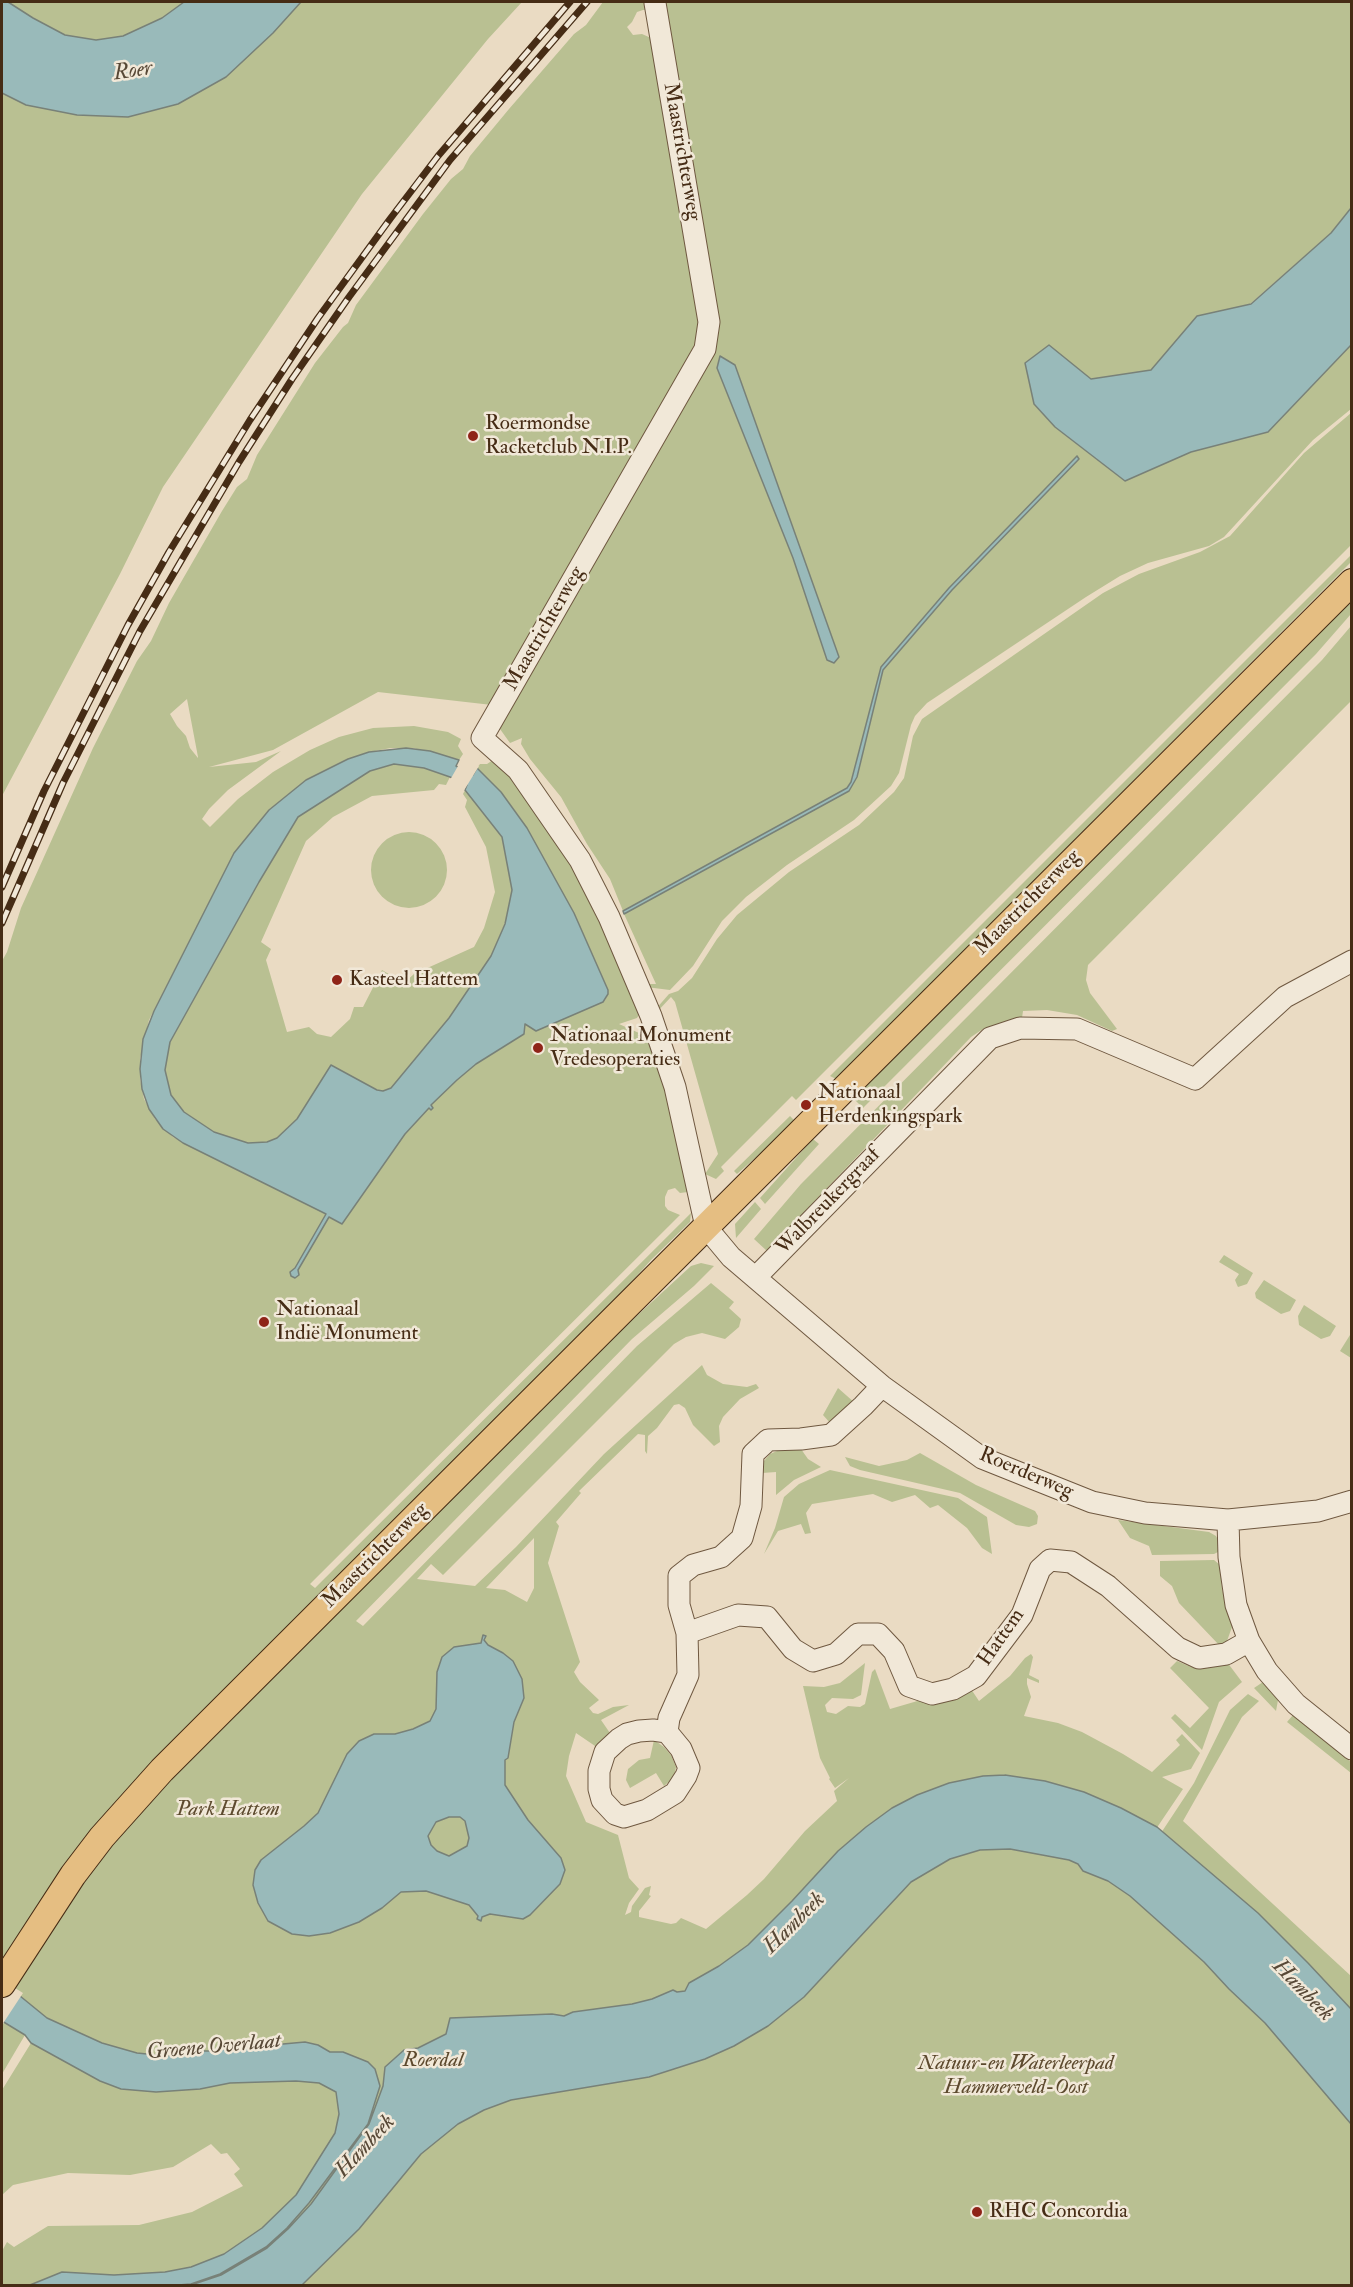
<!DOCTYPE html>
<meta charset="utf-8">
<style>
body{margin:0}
#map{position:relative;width:1353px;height:2287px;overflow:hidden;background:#eadbc3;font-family:"IM FELL Double Pica",serif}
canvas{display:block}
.frame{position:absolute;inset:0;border:3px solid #462c15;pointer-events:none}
</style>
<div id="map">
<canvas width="1353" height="2287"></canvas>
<div class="frame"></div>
</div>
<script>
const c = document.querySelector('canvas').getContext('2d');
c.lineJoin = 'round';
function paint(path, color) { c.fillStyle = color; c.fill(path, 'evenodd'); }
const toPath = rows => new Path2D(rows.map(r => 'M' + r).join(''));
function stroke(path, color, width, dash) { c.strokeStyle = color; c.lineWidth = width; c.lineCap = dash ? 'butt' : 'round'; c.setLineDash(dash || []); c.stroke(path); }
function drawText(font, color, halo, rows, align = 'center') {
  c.font = font + ' "IM FELL Double Pica",serif'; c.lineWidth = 5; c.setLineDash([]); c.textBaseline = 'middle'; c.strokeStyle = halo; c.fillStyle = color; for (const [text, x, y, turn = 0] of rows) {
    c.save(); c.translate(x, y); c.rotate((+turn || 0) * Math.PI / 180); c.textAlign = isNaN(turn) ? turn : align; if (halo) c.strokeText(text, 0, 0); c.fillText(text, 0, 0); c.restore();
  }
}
paint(toPath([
 [2,2,522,2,488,39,362,194,163,487,120,574,2,796],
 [603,2,660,2,651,10,643,10,637,12,632,22,627,27,633,35,642,34,651,38,699,315,696,341,684,366,682,366,681,377,492,705,378,692,273,750,209,767,256,762,281,751,228,790,209,809,202,819,210,827,238,799,273,772,310,750,339,737,373,728,414,726,448,732,461,739,458,746,463,754,459,760,413,748,391,748,369,752,334,766,306,780,269,810,234,853,149,1020,140,1059,140,1079,144,1099,155,1119,173,1137,313,1207,342,1224,405,1134,429,1108,433,1107,431,1105,439,1096,457,1080,476,1064,524,1034,525,1023,536,1031,605,1000,608,994,608,990,574,913,521,819,501,792,477,768,480,764,487,764,496,758,562,845,598,913,640,1013,637,1018,619,1024,650,1038,661,1073,688,1192,680,1193,675,1188,668,1190,665,1197,665,1206,668,1210,680,1215,310,1584,315,1588,691,1213,690,1222,651,1260,341,1609,628,1324,691,1266,701,1263,714,1266,694,1286,632,1339,356,1621,363,1626,637,1346,711,1283,734,1302,729,1308,741,1319,739,1327,725,1339,702,1333,686,1337,674,1344,443,1575,431,1564,417,1579,475,1586,516,1547,604,1454,702,1365,707,1375,723,1384,747,1387,756,1384,759,1388,740,1399,723,1417,719,1426,720,1442,714,1446,693,1425,685,1408,679,1404,674,1405,657,1428,648,1436,647,1454,645,1451,645,1435,638,1434,579,1491,581,1493,556,1522,559,1526,548,1563,580,1662,574,1672,580,1682,599,1700,589,1708,593,1713,598,1714,613,1707,629,1705,601,1720,612,1736,598,1748,576,1733,569,1756,566,1776,586,1822,618,1835,629,1878,639,1889,629,1903,625,1915,631,1912,632,1906,645,1888,651,1886,649,1895,651,1896,639,1911,639,1917,671,1924,676,1923,681,1918,706,1929,747,1895,764,1879,805,1831,837,1801,834,1791,849,1778,835,1788,829,1779,830,1778,820,1758,803,1686,824,1687,840,1683,865,1663,861,1695,853,1699,832,1698,825,1705,827,1712,836,1714,848,1706,860,1707,865,1704,872,1672,875,1669,890,1709,969,1686,979,1701,1010,1676,1025,1658,1031,1654,1033,1657,1029,1675,1039,1680,1039,1683,1027,1678,1027,1684,1031,1697,1024,1716,1058,1723,1082,1732,1123,1754,1152,1772,1180,1745,1176,1740,1182,1734,1200,1753,1191,1769,1162,1777,1183,1789,1156,1829,1161,1833,1194,1783,1230,1710,1248,1694,1259,1701,1242,1717,1183,1821,1351,1976,1351,2285,2,2285,2,2251,7,2242,14,2247,48,2226,139,2225,192,2212,243,2186,234,2174,240,2169,227,2153,221,2154,211,2144,173,2167,130,2175,68,2173,13,2185,2,2195,2,2090,31,2043,25,2035,2,2074,2,2026,4,2022,2,2021,2,961,7,952,21,908,93,748,137,661,151,641,169,603,222,511,237,487,247,479,257,455,315,363,343,327,348,323,356,305,423,214,451,179,463,169,470,156,509,109,574,34,586,25],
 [187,699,198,757,198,758,190,748,186,736,177,726,170,714],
 [534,1538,534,1588,527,1602,505,1590,486,1588],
 [666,2,1351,2,1351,208,1331,233,1250,304,1197,317,1151,370,1091,379,1049,346,1025,363,1034,404,1055,427,1125,481,1191,452,1268,432,1351,345,1351,409,1313,440,1224,537,1209,546,1148,563,1120,576,1086,597,927,703,915,716,911,725,899,773,891,786,854,820,787,865,746,897,722,921,693,966,670,990,646,987,645,984,656,984,624,914,849,791,857,776,883,670,952,590,1077,457,949,588,881,667,851,782,847,788,623,911,610,879,587,844,561,797,530,759,521,744,522,738,510,743,500,729,500,720,709,346,663,9],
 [720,357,735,365,839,657,834,663,827,660,793,558,717,368],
 [1351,413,1351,545,796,1100,792,1096,721,1167,724,1171,716,1179,705,1174,718,1154,675,1002,671,997,656,1013,655,1010,669,994,678,991,692,978,717,939,737,915,789,872,859,825,894,792,904,778,913,736,922,719,1103,593,1139,574,1200,552,1230,536,1304,453],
 [1351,555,1351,562,836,1079,830,1076],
 [1347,603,1351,605,1351,614,1316,654,863,1108,853,1098],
 [1351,626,1351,701,1088,965,1086,980,1090,993,1117,1029,1112,1031,1077,1015,1047,1010,1023,1011,1022,1018,983,1029,971,1037,767,1251,754,1239,801,1184,1322,660],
 [394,764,424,768,450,777,446,785,439,784,434,790,372,796,333,817,306,841,261,942,271,949,266,960,287,1032,309,1027,317,1034,331,1037,350,1019,354,1007,363,1007,382,970,404,983,414,974,474,947,484,928,495,892,486,847,465,807,467,800,463,794,465,790,502,837,512,890,505,923,491,956,449,1018,391,1088,383,1091,377,1090,331,1065,297,1119,277,1138,267,1142,248,1143,214,1132,184,1112,171,1095,165,1070,170,1042,259,882,298,817,370,771],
 '371 870a38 38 0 1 1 76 0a38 38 0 1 1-76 0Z',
 [790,1116,796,1122,737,1174,734,1171],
 [813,1139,819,1144,765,1204,760,1198],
 [755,1202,761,1209,736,1238,735,1224],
 [1224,1255,1253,1273,1247,1284,1238,1287,1237,1285,1235,1280,1239,1274,1219,1262],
 [1264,1280,1296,1300,1290,1311,1281,1314,1256,1298,1255,1293],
 [1304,1305,1336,1326,1330,1336,1321,1339,1299,1325,1298,1316],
 [1350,1335,1351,1336,1351,1358,1340,1351],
 [838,1388,855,1403,831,1424,823,1415],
 [801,1449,808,1459,821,1467,794,1480,776,1495,776,1472,762,1473,764,1461,770,1454,777,1451],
 [920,1453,976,1485,1035,1511,1038,1516,1037,1524,1029,1527,1016,1525,960,1493,860,1470,850,1466,845,1457,879,1466,907,1460],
 [830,1470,958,1498,987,1517,992,1554,982,1548,967,1528,938,1505,930,1508,915,1495,892,1502,873,1494,812,1504,806,1513,811,1533,805,1534,801,1524,778,1531,764,1554,775,1528,784,1497,799,1484],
 [1118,1520,1209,1532,1216,1536,1220,1544,1220,1551,1214,1554,1152,1555,1149,1546,1130,1538],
 [1214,1560,1220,1565,1222,1589,1232,1627,1227,1641,1220,1646,1179,1603,1172,1586,1160,1576,1160,1561],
 [1177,1661,1191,1667,1201,1669,1227,1662,1242,1682,1219,1702,1202,1750,1171,1718,1175,1714,1190,1728,1209,1708,1170,1668],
 [1263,1682,1278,1700,1276,1711,1254,1688],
 [1293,1715,1351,1762,1351,1773,1287,1722],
 [654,1740,664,1747,671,1755,676,1767,674,1777,664,1786,656,1773,630,1788,626,1780,628,1769,639,1760,650,1758]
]), '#b9c092');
const water = toPath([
 [2,2,8,2,33,18,65,35,96,40,123,36,162,18,184,2,301,2,273,33,226,77,178,104,128,117,77,115,26,105,2,93,2,2],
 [1351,208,1351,345,1268,432,1191,452,1125,481,1055,427,1034,404,1025,363,1049,345,1091,379,1151,370,1197,316,1251,304,1331,233,1351,208],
 [720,356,735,365,839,657,834,663,827,660,793,558,717,368,720,356],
 [1077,456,1079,459,952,590,883,670,857,777,849,791,624,914,623,911,847,788,851,782,881,667,949,588,1077,456],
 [406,748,430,751,459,760,456,766,473,775,477,768,501,792,527,828,574,913,608,990,608,994,603,1002,536,1031,525,1024,524,1034,476,1064,457,1080,431,1105,433,1108,431,1110,429,1108,405,1134,342,1224,329,1217,298,1270,299,1275,295,1278,291,1276,290,1272,295,1268,326,1214,183,1143,163,1129,149,1109,142,1089,140,1069,143,1039,154,1011,234,853,269,810,306,780,348,759,369,752,406,748],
 [394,764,424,768,450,777,467,785,465,790,502,837,512,890,505,924,491,956,449,1018,391,1088,383,1091,377,1090,331,1065,297,1119,277,1138,267,1142,248,1143,214,1132,184,1112,171,1095,165,1070,170,1042,259,882,298,817,370,771,394,764],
 [483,1635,486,1636,484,1640,488,1645,503,1653,513,1661,522,1679,524,1698,514,1722,508,1758,505,1760,505,1785,528,1820,561,1858,565,1870,560,1884,530,1915,523,1919,490,1914,482,1917,481,1921,477,1919,478,1916,469,1905,426,1891,401,1892,382,1908,359,1922,330,1933,309,1936,292,1934,268,1921,258,1903,253,1885,255,1870,261,1860,304,1826,318,1813,347,1754,359,1741,374,1734,395,1734,413,1729,430,1721,436,1709,437,1672,442,1657,454,1647,481,1643,483,1635],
 [449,1817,460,1817,465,1821,469,1838,467,1846,449,1856,437,1851,431,1845,428,1836,436,1822,449,1817],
 [1005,1775,1045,1781,1084,1792,1121,1808,1157,1827,1258,1913,1308,1963,1351,2009,1351,2124,1265,2023,1229,1989,1204,1962,1130,1896,1108,1881,1083,1871,1078,1864,1069,1860,1010,1849,980,1850,950,1859,911,1882,804,1997,768,2026,734,2046,705,2059,649,2077,511,2100,484,2110,458,2124,421,2154,359,2229,302,2285,191,2285,221,2275,267,2248,288,2229,311,2204,369,2124,383,2086,385,2067,404,2050,418,2048,446,2034,450,2018,552,2014,564,2016,573,2012,632,2004,652,1999,673,1990,677,1992,685,1991,689,1983,719,1966,748,1945,792,1901,838,1851,866,1827,892,1808,917,1795,949,1783,983,1776,1005,1775],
 [9,1987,47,2018,102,2043,137,2053,167,2056,190,2051,216,2051,251,2043,272,2045,305,2042,318,2045,330,2052,343,2052,368,2062,375,2069,380,2086,368,2124,309,2203,287,2228,266,2247,220,2274,191,2284,178,2285,30,2285,62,2272,114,2275,165,2272,191,2267,224,2254,262,2228,296,2195,335,2133,339,2114,336,2092,319,2083,296,2081,230,2083,200,2089,156,2092,121,2089,100,2081,31,2043,25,2035,2,2021,9,1987]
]);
paint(water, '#99baba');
stroke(water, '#788178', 1.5);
paint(toPath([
 [462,759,460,765,472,771,475,766,479,766,463,792,464,787,450,780],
 [2,1980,23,1993,2,2025]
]), '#eadbc3');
const minor = toPath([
 [655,3,709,322,705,349,482,738,518,770,580,860,609,917,651,1016,675,1087,706,1227,731,1257,882,1386,982,1458,1092,1502,1145,1513,1228,1520,1318,1511,1352,1501],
 [756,1277,990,1038,1020,1028,1077,1029,1195,1079,1285,997,1352,961],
 [1228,1520,1229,1557,1236,1605,1249,1641,1267,1671,1296,1704,1352,1749],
 [687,1633,738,1615,767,1617,793,1649,813,1661,836,1654,858,1634,878,1634,894,1651,909,1686,932,1694,953,1689,976,1676,1022,1615,1040,1569,1050,1560,1071,1562,1108,1586,1178,1648,1199,1658,1226,1654,1249,1641],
 [653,1730,667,1732,681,1749,689,1768,686,1776,675,1793,647,1810,624,1817,615,1814,602,1800,599,1789,599,1771,605,1752,619,1739,627,1734,639,1731,653,1730],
 [667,1732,669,1718,688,1675,687,1633,679,1605,679,1576,693,1565,721,1557,742,1538,751,1506,753,1454,768,1440,801,1439,831,1435,863,1406,882,1386]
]);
const major = toPath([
 [2,1984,73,1875,102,1837,162,1770,1352,582]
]);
stroke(minor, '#6f5840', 23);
stroke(major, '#462c15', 28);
stroke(minor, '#f1e8d8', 21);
stroke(major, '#e5be82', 26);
const rail = toPath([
 [2,887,44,791,128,625,169,552,250,420,318,318,390,219,438,156,570,2],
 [2,923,63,783,140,631,239,462,292,379,349,297,450,160,587,2]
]);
stroke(rail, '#462c15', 7);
stroke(rail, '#f1e8d8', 4.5, [14]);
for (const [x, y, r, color] of [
 [473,436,6,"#8f2418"],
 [337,980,6,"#8f2418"],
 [538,1048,6,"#8f2418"],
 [806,1105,6,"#8f2418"],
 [264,1322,6,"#8f2418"],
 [977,2212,6,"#8f2418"]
]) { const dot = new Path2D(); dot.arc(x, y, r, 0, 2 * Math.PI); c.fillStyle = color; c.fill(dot); stroke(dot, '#f1e8d8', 2); }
drawText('21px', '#462c15', '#f1e8d8', [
 ["Maastrichterweg",681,152,80],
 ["Maastrichterweg",545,629,-60],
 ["Maastrichterweg",1028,903,-45],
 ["Walbreukergraaf",829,1202,-46],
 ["Roerderweg",1026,1474,23],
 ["Maastrichterweg",376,1556,-45],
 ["Hattem",1002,1638,-55]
]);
drawText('21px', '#462c15', '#f1e8d8', [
 ["Roermondse",485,424],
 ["Racketclub N.I.P.",485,448],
 ["Kasteel Hattem",349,980],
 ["Nationaal Monument",550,1036],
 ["Vredesoperaties",550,1060],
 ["Nationaal",818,1093],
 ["Herdenkingspark",818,1117],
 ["Nationaal",276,1310],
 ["Indië Monument",276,1334],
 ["RHC Concordia",989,2212]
], 'left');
drawText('italic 21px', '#5d4a2e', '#f1e8d8', [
 ["Park Hattem",228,1810],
 ["Roerdal",433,2061],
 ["Natuur-en Waterleerpad",1016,2064],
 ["Hammerveld-Oost",1016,2088]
]);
drawText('italic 22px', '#574836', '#f1e8d8', [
 ["Roer",133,72,-8],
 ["Hambeek",795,1924,-45],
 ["Hambeek",1302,1991,46],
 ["Groene Overlaat",214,2048,-5],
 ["Hambeek",366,2147,-47]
]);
</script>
